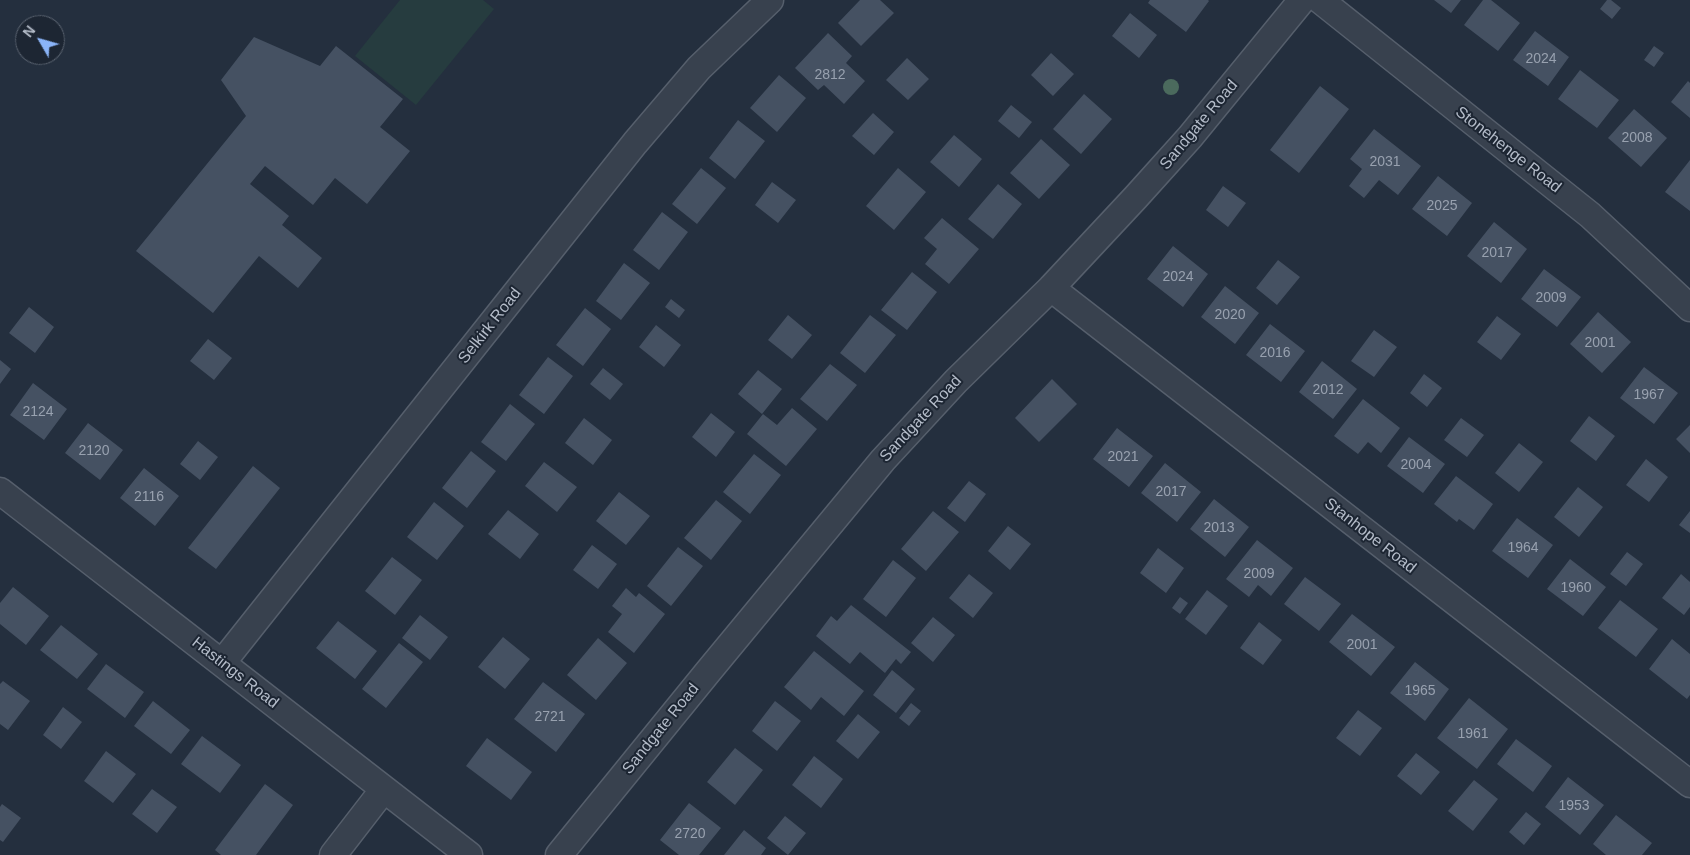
<!DOCTYPE html>
<style>
body{margin:0}
#map{position:relative;width:1690px;height:855px;overflow:hidden;background:#242f3e;font-family:Helvetica,sans-serif}
canvas{display:block}
.north{position:absolute;left:15px;top:15px;width:50px;height:50px;box-sizing:border-box;background:#1d2633;border:1px solid #59626f;border-radius:50%;rotate:308deg;font-size:14px;font-weight:700;line-height:20px;text-align:center;color:#b4bcc9}
.north::after{content:'';display:block;margin:auto;width:18px;height:22px;background:#8ab4f8;clip-path:polygon(50% 0,100% 100%,50% 72%,0 100%)}
</style>
<div id="map">
<canvas width="1690" height="855"></canvas>
<div class="north">N</div>
</div>
<script>
const c = document.querySelector('canvas').getContext('2d');
c.lineJoin = 'round';
function paint(path, color) { c.fillStyle = color; c.fill(path, 'evenodd'); }
const toPath = rows => new Path2D(rows.map(r => 'M' + r).join(''));
function stroke(path, color, width, dash) { c.strokeStyle = color; c.lineWidth = width; c.lineCap = dash ? 'butt' : 'round'; c.setLineDash(dash || []); c.stroke(path); }
function drawText(font, color, halo, rows, align = 'center') {
  c.font = font + ' Helvetica,sans-serif'; c.lineWidth = 4; c.setLineDash([]); c.textBaseline = 'middle'; c.strokeStyle = halo; c.fillStyle = color; for (const [text, x, y, turn = 0] of rows) {
    c.save(); c.translate(x, y); c.rotate((+turn || 0) * Math.PI / 180); c.textAlign = isNaN(turn) ? turn : align; if (halo) c.strokeText(text, 0, 0); c.fillText(text, 0, 0); c.restore();
  }
}
paint(toPath([
 [400,0,483,0,494,9,416,105,355,56]
]), '#263c3f');
paint(toPath([
 [860,0,880,0,894,13,861,46,838,23],
 [1150,0,1208,0,1209,1,1186,32,1148,3],
 [1434,0,1461,0,1451,13],
 [1483,0,1491,0,1520,23,1498,51,1464,25],
 [1607,0,1611,0,1621,8,1612,19,1600,9],
 [1130,13,1157,35,1139,58,1112,36],
 [1535,31,1569,57,1548,86,1513,60],
 [828,33,852,56,846,63,865,81,844,104,824,85,818,90,795,68],
 [254,37,320,66,336,46,403,99,380,127,410,151,367,204,335,178,313,205,265,166,250,184,289,216,282,225,322,258,298,288,259,256,213,313,136,251,246,116,221,80],
 [1654,46,1664,53,1654,67,1644,60],
 [1051,53,1074,74,1053,96,1031,75],
 [907,58,929,79,908,100,886,80],
 [1580,70,1619,100,1597,128,1558,99],
 [779,75,806,98,777,132,750,108],
 [1688,81,1690,83,1690,118,1671,102],
 [1320,86,1349,109,1299,173,1270,150],
 [1084,94,1112,119,1081,154,1053,129],
 [1011,105,1032,122,1019,138,998,121],
 [1634,109,1667,138,1641,167,1608,138],
 [873,113,894,132,874,155,852,136],
 [738,120,765,141,735,179,709,158],
 [1374,129,1421,166,1398,195,1379,180,1364,198,1349,186,1362,169,1350,159],
 [954,135,982,159,959,187,930,162],
 [1041,139,1070,165,1039,199,1010,173],
 [1690,160,1690,211,1665,192],
 [701,168,726,188,697,224,672,204],
 [898,168,926,192,894,230,866,206],
 [1438,176,1472,203,1447,236,1412,209],
 [772,182,796,200,778,223,755,205],
 [998,184,1022,204,993,239,968,219],
 [1223,186,1246,203,1228,227,1206,210],
 [662,212,688,232,659,270,633,250],
 [942,218,979,249,949,284,925,264,937,249,924,238],
 [1494,222,1527,249,1501,283,1467,256],
 [1173,246,1208,274,1183,307,1147,279],
 [1278,260,1300,277,1277,305,1256,288],
 [624,263,650,283,621,320,596,301],
 [1544,269,1581,297,1557,327,1521,299],
 [912,272,937,292,907,330,881,310],
 [1225,286,1259,313,1235,344,1201,317],
 [671,299,685,310,679,318,665,307],
 [29,307,54,327,35,353,9,333],
 [585,308,611,329,583,366,556,345],
 [1598,312,1631,342,1602,373,1570,344],
 [788,315,812,335,792,359,768,340],
 [870,315,896,335,865,373,840,353],
 [1497,316,1521,334,1501,360,1477,342],
 [1270,324,1305,351,1281,382,1246,355],
 [656,325,681,345,664,367,639,347],
 [1374,330,1397,347,1374,377,1351,361],
 [208,339,232,358,214,380,190,361],
 [548,357,573,376,544,414,519,395],
 [0,360,11,369,0,384],
 [1322,361,1357,389,1333,419,1299,392],
 [830,364,857,385,827,421,800,399],
 [1644,367,1678,393,1654,424,1620,398],
 [603,368,623,384,610,400,590,384],
 [758,370,782,389,762,414,738,394],
 [1424,374,1442,388,1427,407,1410,393],
 [1052,379,1077,404,1039,442,1015,418],
 [33,383,67,409,44,440,10,415],
 [1363,399,1400,428,1381,453,1368,442,1358,454,1334,436],
 [510,404,535,424,506,461,481,442],
 [792,408,817,429,786,466,747,434,763,414,777,425],
 [711,413,735,432,716,457,692,437],
 [1589,416,1615,436,1596,461,1570,441],
 [584,418,612,440,593,465,565,443],
 [1461,418,1484,435,1467,457,1444,440],
 [88,423,123,450,100,480,65,453],
 [1690,425,1690,453,1676,439],
 [1117,428,1153,456,1129,487,1093,459],
 [1409,437,1445,464,1423,493,1387,466],
 [198,441,218,457,200,480,180,464],
 [1519,443,1543,462,1519,492,1495,473],
 [471,451,496,471,467,508,442,488],
 [754,454,781,475,750,514,723,492],
 [1646,459,1668,477,1649,502,1626,485],
 [544,462,577,487,557,512,525,486],
 [1165,463,1201,492,1177,522,1141,493],
 [253,466,280,488,216,569,188,548],
 [144,468,179,496,155,526,120,498],
 [1456,476,1493,504,1474,530,1459,519,1457,522,1434,504],
 [969,481,986,494,965,522,947,508],
 [1578,487,1603,507,1579,537,1554,517],
 [619,492,650,516,626,545,596,521],
 [1214,499,1249,527,1225,557,1190,529],
 [716,500,742,521,711,560,684,538],
 [434,502,464,526,437,560,407,537],
 [508,510,539,534,520,559,488,534],
 [933,511,959,532,926,571,901,549],
 [1690,511,1690,533,1679,525],
 [1517,518,1553,545,1528,578,1492,551],
 [1008,526,1031,544,1010,570,988,551],
 [1257,540,1293,568,1271,596,1258,585,1249,597,1226,579],
 [592,545,617,564,598,589,573,570],
 [678,547,703,566,671,606,647,586],
 [1158,548,1184,568,1166,593,1140,573],
 [1627,552,1643,564,1626,586,1610,574],
 [392,557,422,580,395,615,365,591],
 [1570,559,1606,587,1583,616,1547,589],
 [893,560,916,578,886,617,863,599],
 [969,574,993,593,973,618,949,598],
 [1681,574,1690,582,1690,607,1684,615,1662,598],
 [1305,577,1341,604,1319,631,1284,604],
 [13,587,49,616,26,645,0,624,0,603],
 [626,588,636,597,639,593,665,614,634,653,608,632,622,614,612,606],
 [1207,590,1228,606,1206,635,1185,619],
 [1180,597,1188,603,1180,614,1172,608],
 [1620,600,1658,629,1636,657,1598,628],
 [851,605,911,652,901,664,896,659,885,673,860,652,850,664,816,636,831,616,837,621],
 [1352,614,1395,647,1371,676,1329,642],
 [420,615,448,637,430,660,402,638],
 [933,617,955,635,933,662,911,643],
 [338,621,377,651,355,679,316,648],
 [1259,622,1282,640,1263,665,1240,648],
 [61,625,98,654,77,679,40,650],
 [503,637,530,659,505,689,478,667],
 [598,638,627,663,596,700,567,675],
 [1672,639,1690,654,1690,695,1687,699,1649,669],
 [399,643,423,662,386,708,362,689],
 [814,651,864,691,844,716,821,697,811,710,784,687],
 [1415,662,1449,689,1425,721,1390,693],
 [106,664,144,692,125,718,87,689],
 [892,670,915,689,896,713,873,695],
 [3,681,30,701,8,730,0,724,0,684],
 [543,682,585,714,556,752,514,719],
 [1469,698,1508,729,1477,769,1437,738],
 [153,701,190,730,171,754,134,726],
 [775,701,801,721,777,751,752,731],
 [911,703,921,711,909,726,899,718],
 [63,707,82,722,61,749,43,735],
 [1358,710,1382,728,1360,756,1336,738],
 [858,714,880,732,858,759,836,741],
 [202,736,241,765,220,793,181,764],
 [487,738,532,772,511,800,466,766],
 [1516,739,1552,766,1533,792,1497,764],
 [735,748,763,770,735,805,707,782],
 [106,751,136,774,113,803,84,781],
 [1416,753,1440,772,1421,795,1397,776],
 [814,756,843,779,821,808,792,785],
 [1568,777,1604,805,1580,835,1545,807],
 [1474,780,1498,799,1473,831,1448,811],
 [265,784,293,805,256,855,221,855,215,850],
 [152,789,177,807,157,833,132,814],
 [689,803,721,828,699,855,679,855,660,840],
 [2,804,21,818,3,842,0,840,0,807],
 [1526,812,1541,824,1524,845,1509,832],
 [1616,815,1652,843,1642,855,1606,855,1593,844],
 [785,816,806,833,788,855,767,838],
 [744,830,766,848,761,855,724,855]
]), '#455162');
const street = toPath([
 [1320,0,1590,215,1690,308],
 [1051,288,1690,784],
 [0,491,469,855],
 [222,663,635,143,699,68,770,0],
 [333,855,384,789],
 [559,855,707,673,883,460,956,381,1051,288,1136,197,1190,137,1302,0]
]);
stroke(street, '#565f6c', 29);
stroke(street, '#38414e', 26);
c.fillStyle = '#4b6a5d';
for (const [x, y] of [
 [1171,87]
]) { c.beginPath(); c.arc(x, y, 8, 0, 2 * Math.PI); c.fill(); }
drawText('14px', '#98a1af', null, [
 ["2024",1541,59],
 ["2812",830,75],
 ["2008",1637,138],
 ["2031",1385,162],
 ["2025",1442,206],
 ["2017",1497,253],
 ["2024",1178,277],
 ["2009",1551,298],
 ["2020",1230,315],
 ["2001",1600,343],
 ["2016",1275,353],
 ["2012",1328,390],
 ["1967",1649,395],
 ["2124",38,412],
 ["2120",94,451],
 ["2021",1123,457],
 ["2004",1416,465],
 ["2017",1171,492],
 ["2116",149,497],
 ["2013",1219,528],
 ["1964",1523,548],
 ["2009",1259,574],
 ["1960",1576,588],
 ["2001",1362,645],
 ["1965",1420,691],
 ["2721",550,717],
 ["1961",1473,734],
 ["1953",1574,806],
 ["2720",690,834]
]);
drawText('16px', '#b4bcc9', '#1d2633', [
 ["Sandgate Road",1199,125,-50],
 ["Stonehenge Road",1508,150,38],
 ["Selkirk Road",490,326,-52],
 ["Sandgate Road",921,419,-47],
 ["Stanhope Road",1370,536,38],
 ["Hastings Road",235,673,38],
 ["Sandgate Road",661,729,-51]
]);
</script>
